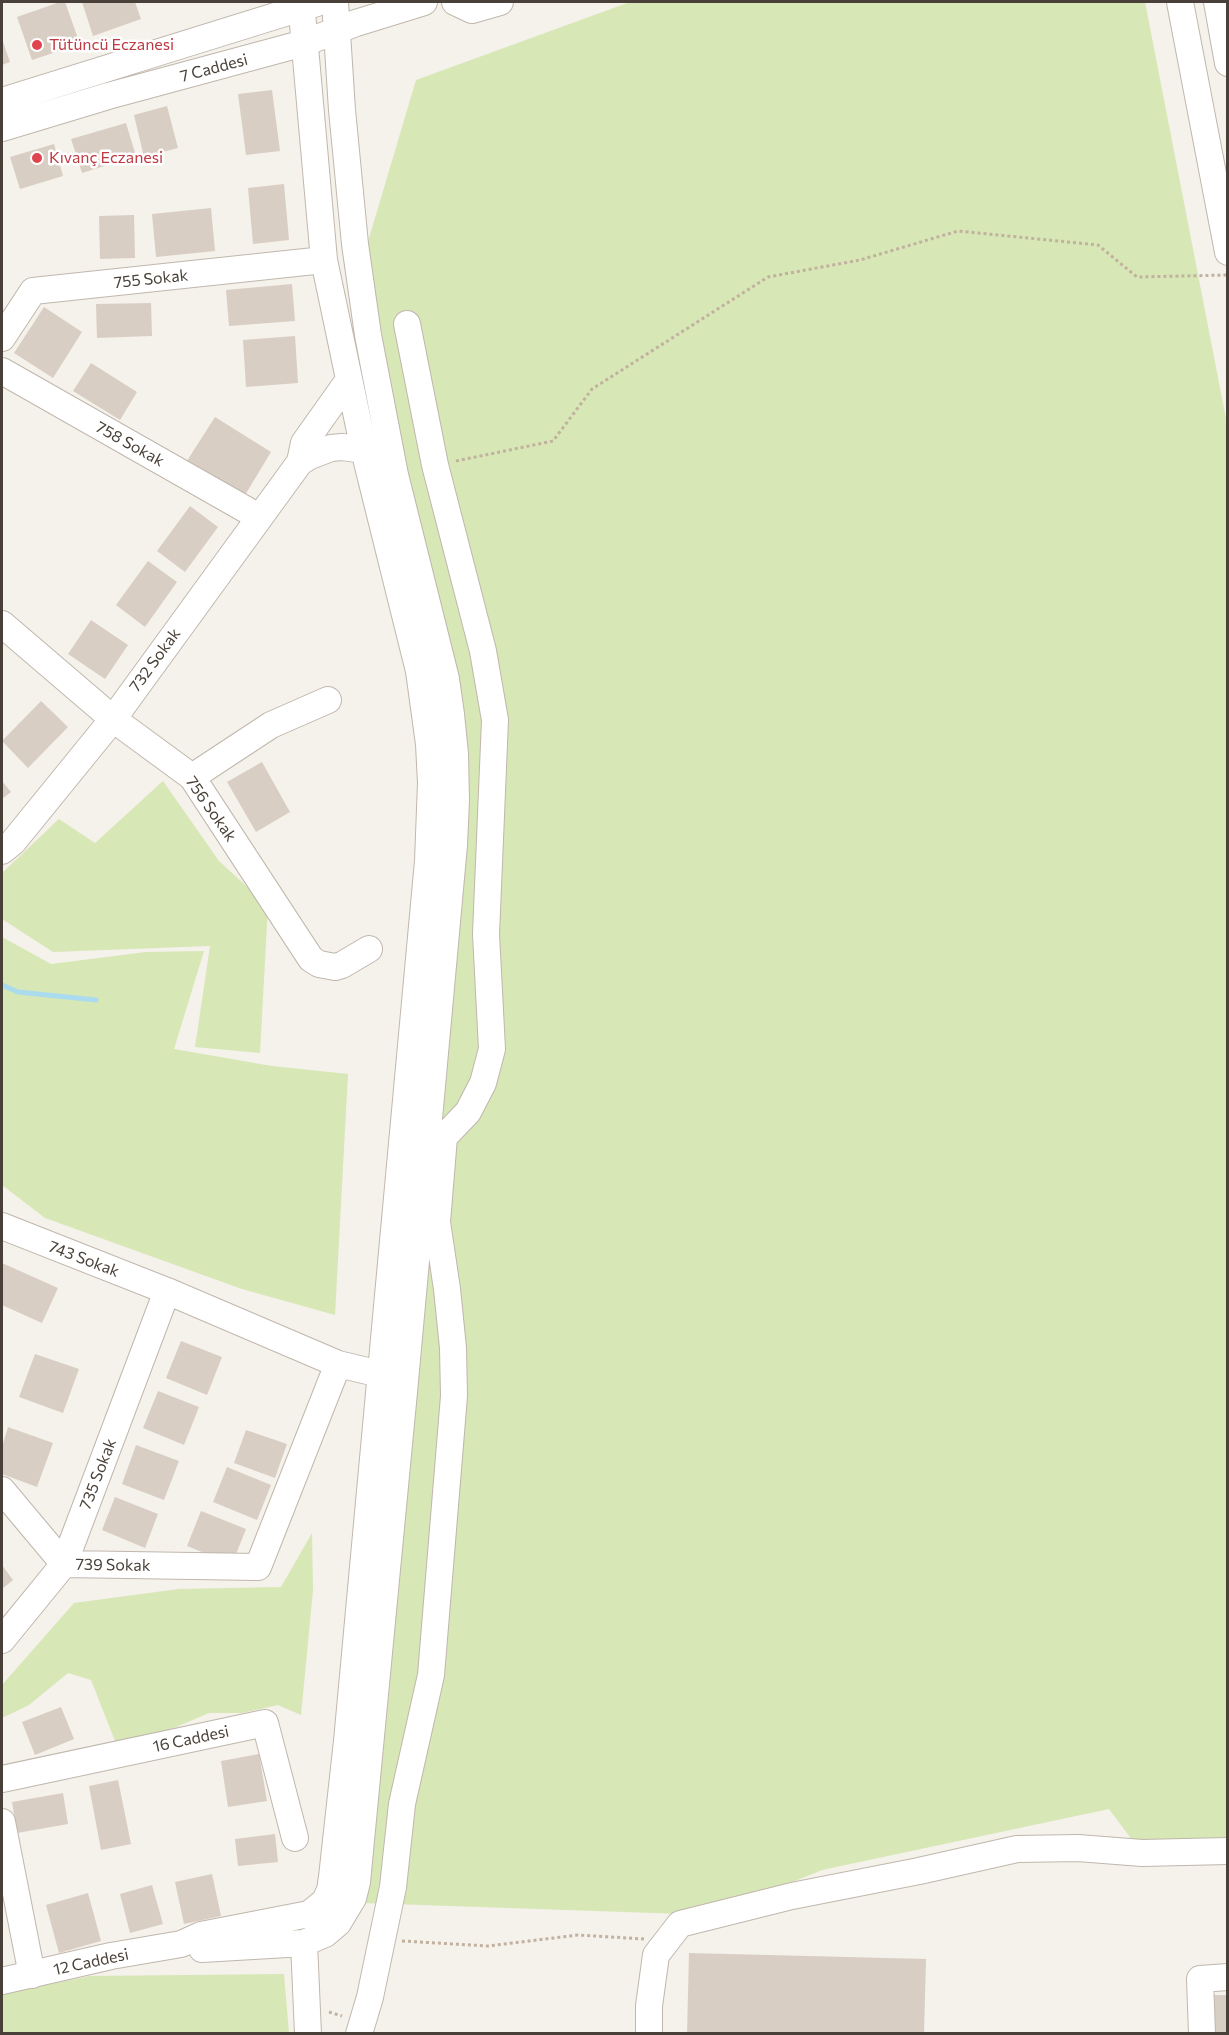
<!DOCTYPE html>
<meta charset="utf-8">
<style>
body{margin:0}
#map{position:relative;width:1229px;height:2035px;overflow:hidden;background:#f5f1eb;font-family:Commissioner,sans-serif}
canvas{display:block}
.frame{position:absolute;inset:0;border:3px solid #494139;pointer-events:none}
</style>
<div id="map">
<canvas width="1229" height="2035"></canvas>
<div class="frame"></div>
</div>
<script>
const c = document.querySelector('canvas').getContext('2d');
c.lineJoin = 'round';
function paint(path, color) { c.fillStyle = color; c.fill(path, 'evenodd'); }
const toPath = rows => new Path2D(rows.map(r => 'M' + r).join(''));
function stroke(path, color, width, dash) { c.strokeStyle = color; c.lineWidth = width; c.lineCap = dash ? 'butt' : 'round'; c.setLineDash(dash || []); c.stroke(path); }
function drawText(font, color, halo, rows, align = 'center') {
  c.font = font + ' Commissioner,sans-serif'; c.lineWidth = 5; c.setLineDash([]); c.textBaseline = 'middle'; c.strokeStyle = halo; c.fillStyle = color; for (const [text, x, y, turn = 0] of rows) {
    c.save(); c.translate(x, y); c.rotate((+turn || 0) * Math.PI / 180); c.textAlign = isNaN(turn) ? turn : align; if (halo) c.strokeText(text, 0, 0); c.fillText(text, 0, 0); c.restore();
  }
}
paint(toPath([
 [630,2,1145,2,1228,429,1227,1848,1142,1853,1109,1809,822,1870,712,1915,363,1903,464,836,367,245,416,80],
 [163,781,219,861,268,906,260,1053,195,1047,210,946,53,952,2,919,2,873,59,819,95,843],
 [2,937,51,964,146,952,204,951,174,1049,272,1066,348,1074,335,1315,242,1289,45,1218,2,1185],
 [312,1533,313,1590,301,1715,278,1705,242,1713,209,1713,176,1727,117,1746,91,1680,68,1673,29,1705,2,1718,2,1685,74,1603,179,1589,281,1587],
 [284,1974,289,2033,2,2034,2,1994,90,1976]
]), '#d7e7b5');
stroke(toPath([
 [2,985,18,992,96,1000]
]), '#aadbef', 5);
paint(toPath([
 [60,2,65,2,80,44,32,60,17,17],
 [82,2,135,2,141,19,93,36],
 [2,39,10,62,2,65],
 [272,90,280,151,246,155,238,94],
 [167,106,178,148,144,157,134,115],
 [126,123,136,156,82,173,71,139],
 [54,144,63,176,20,189,10,157],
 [284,184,289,240,253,244,248,188],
 [211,208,215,251,156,257,152,214],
 [134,215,135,258,100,259,99,216],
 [292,284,295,321,229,326,226,290],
 [151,303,152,336,97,338,96,304],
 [44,307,82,332,53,378,14,353],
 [295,336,298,383,246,387,243,340],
 [91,363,137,392,120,420,73,391],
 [215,417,271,452,242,500,185,464],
 [190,506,218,527,185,572,157,551],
 [148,561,177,582,145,627,116,605],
 [91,620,128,645,105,679,68,654],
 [41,701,68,727,28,768,2,741],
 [262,762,290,812,256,832,227,782],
 [2,781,11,792,2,799],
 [2,1263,58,1288,42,1323,2,1305],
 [181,1341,222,1357,207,1395,166,1378],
 [35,1354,79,1369,63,1413,19,1397],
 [158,1391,199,1407,184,1445,143,1428],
 [8,1427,53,1443,37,1487,2,1474,2,1447],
 [246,1430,287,1444,275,1478,234,1463],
 [136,1445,179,1461,164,1500,122,1484],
 [227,1467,271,1485,257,1520,213,1502],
 [115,1497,158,1514,145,1548,102,1530],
 [201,1511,246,1529,232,1564,187,1546],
 [2,1565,13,1580,2,1589],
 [61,1707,74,1739,35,1755,22,1722],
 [259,1754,267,1801,228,1807,221,1761],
 [118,1780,131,1844,101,1850,89,1786],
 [63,1793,68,1824,17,1833,12,1802],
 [275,1834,278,1862,238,1866,235,1839],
 [212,1874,221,1916,184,1924,175,1882],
 [152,1885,163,1924,130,1933,120,1894],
 [88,1893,101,1941,59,1953,46,1905],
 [689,1953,926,1959,924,2034,687,2034],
 [1209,1995,1228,1995,1228,2034,1209,2034]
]), '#d9cec4');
const minor = toPath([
 [455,2,472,10,500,2],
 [1180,2,1228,252],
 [1217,2,1228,63],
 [2,101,317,3],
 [2,128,108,96,304,43,356,23,424,2],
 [2,338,33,291,324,260],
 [2,371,259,517],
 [300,462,304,443,348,381],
 [2,624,113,719,192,777,311,959,319,964,335,967,342,965,369,949],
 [192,777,271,725,328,700],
 [2,851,13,842,113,719,300,462,310,456,331,448,342,447,364,450],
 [2,1226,167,1291,338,1364,380,1374],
 [2,1490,64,1564,258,1567,338,1364],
 [2,1640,64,1564,167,1291],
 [2,1779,265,1723,295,1838],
 [2,1822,32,1975],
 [304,1943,308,2034],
 [202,1949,304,1943,325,1934,338,1923,353,1898,357,1882,404,1392,454,845,456,800,455,754,451,714,446,679,395,475,368,335,355,244,342,110,335,2],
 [2,1981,111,1956,181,1944,201,1935,309,1914,325,1901,330,1890,332,1877,347,1741,428,861,431,783,429,744,419,671,364,450,324,260,301,2],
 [359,2034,370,1997,393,1887,402,1804,431,1675,454,1396,453,1348,447,1289,437,1222,444,1137,468,1112,483,1083,492,1049,486,934,495,720,483,651,435,465,407,324],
 [649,2034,649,2006,656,1955,680,1924,792,1896,919,1871,1017,1849,1078,1848,1142,1853,1228,1851],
 [1202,2034,1200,1979,1228,1977]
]);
stroke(minor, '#c0b7ad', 28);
stroke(toPath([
 [456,461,553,441,592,389,768,277,860,260,958,231,1098,245,1137,277,1228,275],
 [402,1941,488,1946,578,1935,644,1939],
 [329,2012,342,2016]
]), '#c2b19f', 3, [3, 3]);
stroke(minor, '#fff', 26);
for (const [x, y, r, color] of [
 [37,45,6,"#e0444e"],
 [37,158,6,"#e0444e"]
]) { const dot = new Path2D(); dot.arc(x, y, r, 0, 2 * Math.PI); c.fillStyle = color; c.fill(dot); stroke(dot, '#fff', 2); }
drawText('16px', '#be3a42', '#fff', [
 ["Tütüncü Eczanesi",49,45],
 ["Kıvanç Eczanesi",49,158]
], 'left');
drawText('16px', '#494139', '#fff', [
 ["7 Caddesi",214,68,-15],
 ["755 Sokak",151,279,-6],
 ["758 Sokak",130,444,29],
 ["732 Sokak",155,660,-54],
 ["756 Sokak",211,809,55],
 ["743 Sokak",84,1259,21],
 ["735 Sokak",98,1474,-69],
 ["739 Sokak",113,1565,1],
 ["16 Caddesi",191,1739,-12],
 ["12 Caddesi",91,1962,-12]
]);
</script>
